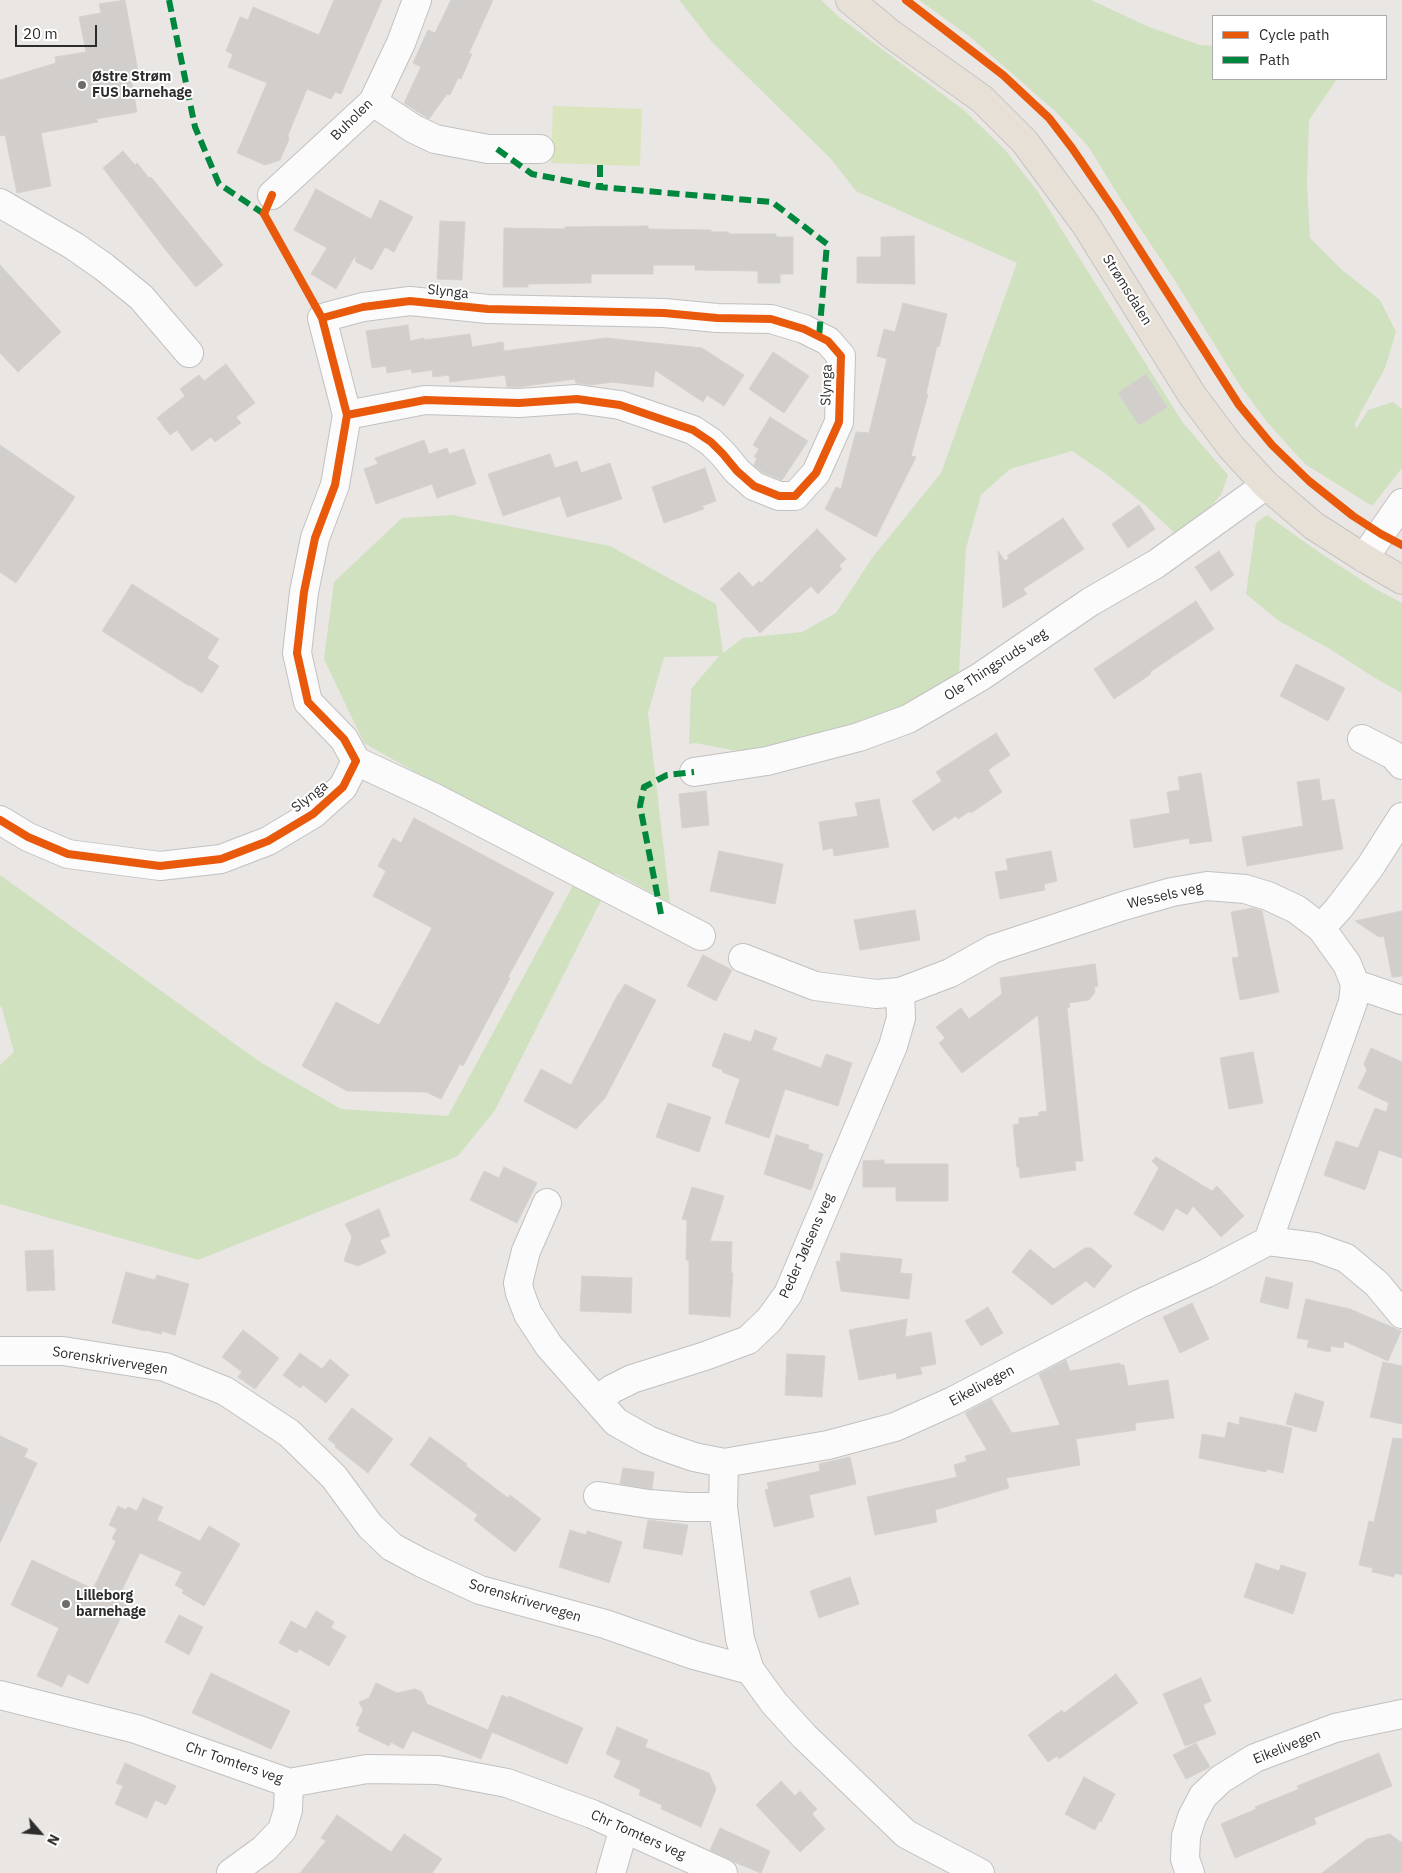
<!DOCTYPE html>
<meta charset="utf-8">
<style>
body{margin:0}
#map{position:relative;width:1402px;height:1873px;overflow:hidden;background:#e9e6e3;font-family:"IBM Plex Sans",sans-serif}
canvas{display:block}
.legend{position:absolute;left:1212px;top:15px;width:175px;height:65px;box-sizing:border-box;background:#fff;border:1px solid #ababab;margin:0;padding:6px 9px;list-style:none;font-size:15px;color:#2c2c2c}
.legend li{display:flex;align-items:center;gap:10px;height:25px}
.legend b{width:25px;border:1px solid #ababab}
.north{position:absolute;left:15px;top:1808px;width:50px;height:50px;-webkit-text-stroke:4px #fff;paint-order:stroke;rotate:117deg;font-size:14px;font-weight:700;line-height:20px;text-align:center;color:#2c2c2c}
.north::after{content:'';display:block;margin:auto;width:18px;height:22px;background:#2c2c2c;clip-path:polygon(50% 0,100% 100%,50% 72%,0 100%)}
.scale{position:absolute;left:15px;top:25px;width:82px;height:22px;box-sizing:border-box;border:2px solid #2c2c2c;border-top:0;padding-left:6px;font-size:15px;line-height:18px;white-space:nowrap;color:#2c2c2c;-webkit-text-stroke:4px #fff;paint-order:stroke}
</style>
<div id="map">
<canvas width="1402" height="1873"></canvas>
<ul class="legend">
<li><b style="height:6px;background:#e8590c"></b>Cycle path</li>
<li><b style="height:6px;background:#00873e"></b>Path</li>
</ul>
<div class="north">N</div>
<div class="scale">20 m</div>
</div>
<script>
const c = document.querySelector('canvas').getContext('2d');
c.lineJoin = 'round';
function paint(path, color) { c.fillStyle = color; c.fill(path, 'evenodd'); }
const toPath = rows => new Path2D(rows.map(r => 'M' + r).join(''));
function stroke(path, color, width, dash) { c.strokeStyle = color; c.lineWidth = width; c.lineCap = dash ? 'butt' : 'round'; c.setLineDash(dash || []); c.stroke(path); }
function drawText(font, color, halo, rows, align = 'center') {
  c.font = font + ' "IBM Plex Sans",sans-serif'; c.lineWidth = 4; c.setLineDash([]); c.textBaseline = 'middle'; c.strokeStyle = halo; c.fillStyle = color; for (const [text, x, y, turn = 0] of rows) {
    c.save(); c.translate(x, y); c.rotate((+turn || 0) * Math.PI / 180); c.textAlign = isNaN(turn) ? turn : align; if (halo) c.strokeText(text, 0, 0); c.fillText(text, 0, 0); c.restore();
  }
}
paint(toPath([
 [679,0,821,0,839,17,965,111,1006,151,1038,192,1183,423,1228,475,1221,495,1196,522,1178,536,1145,505,1106,474,1072,451,1010,469,981,495,966,548,959,672,919,711,759,755,695,743,689,744,691,689,719,656,664,657,648,713,670,903,615,873,495,1110,458,1156,198,1260,0,1204,0,1065,14,1052,2,1008,0,1006,0,875,260,1062,341,1109,448,1116,583,867,364,743,324,659,334,582,402,518,452,515,610,546,716,604,723,653,743,638,802,632,836,613,872,558,941,473,1017,263,856,191,831,159,712,42],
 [919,0,1091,0,1149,27,1200,45,1213,46,1213,79,1337,79,1309,120,1307,184,1310,238,1341,269,1380,300,1396,332,1385,368,1355,423,1356,429,1368,410,1393,402,1402,409,1402,468,1372,506,1305,464,1267,422,1239,384,1172,276,1120,198,1088,146,1055,111,1032,91,969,36],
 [1267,515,1313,548,1372,587,1402,603,1402,693,1375,678,1330,649,1279,621,1246,594,1256,523]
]), '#d0e1bf');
paint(toPath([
 [553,106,642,109,640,166,551,163]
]), '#dae4bd');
const building = toPath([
 [125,0,139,77,131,78,137,112,96,119,98,122,41,133,51,186,17,193,5,135,0,136,0,80,56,63,55,57,86,52,79,17,101,13,99,4,125,0],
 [334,0,382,0,341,94,335,92,331,99,307,89,288,135,289,139,280,160,265,165,237,153,267,83,228,67,233,54,226,51,240,17,248,20,253,7,319,35,334,0],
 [451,0,493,0,469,53,472,54,461,79,458,78,450,95,447,94,429,119,404,103,421,67,413,63,428,30,435,33,451,0],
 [123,151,135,165,137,163,149,178,151,177,223,265,196,287,168,253,103,168,123,151],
 [316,189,371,219,380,200,413,217,394,252,385,247,372,270,356,262,355,256,336,289,311,274,327,248,294,230,316,189],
 [440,221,465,222,462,280,437,279,440,221],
 [648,226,648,229,711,230,711,232,729,232,728,234,776,234,776,237,793,237,793,274,780,274,780,283,758,283,758,271,695,270,695,265,653,265,653,274,591,274,591,283,528,284,528,287,503,287,504,228,565,229,565,227,648,226],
 [914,236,915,284,857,283,857,257,881,257,881,237,914,236],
 [0,265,61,332,18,372,0,353,0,265],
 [903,303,947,314,939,347,937,346,926,394,928,394,911,456,916,457,876,537,825,509,836,487,841,489,856,432,869,433,887,359,877,356,884,329,895,332,903,303],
 [408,325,410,341,424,338,424,340,470,334,472,347,503,342,504,351,606,338,702,348,744,375,724,406,707,395,703,402,655,370,653,387,612,382,591,385,576,383,575,379,519,387,507,387,505,375,450,382,449,375,433,377,432,370,412,373,411,369,387,373,386,366,372,368,366,331,408,325],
 [773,352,809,376,784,413,749,389,773,352],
 [226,364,255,403,236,417,241,423,215,442,211,437,192,451,177,430,170,435,157,418,185,396,180,389,199,375,204,381,226,364],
 [1146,374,1167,407,1139,425,1118,393,1146,374],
 [770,417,808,441,782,480,762,472,754,465,757,458,754,457,759,449,753,445,770,417],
 [424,440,429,454,447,448,449,454,464,449,476,484,437,498,432,484,376,504,364,469,378,464,375,458,424,440],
 [0,445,75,497,16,583,0,572,0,445],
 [550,454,555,468,577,461,581,473,610,463,622,499,567,517,560,496,503,516,488,474,550,454],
 [705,468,716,501,702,506,704,509,664,523,652,487,705,468],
 [1139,505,1155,529,1128,548,1112,524,1139,505],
 [1063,518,1084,549,1023,589,1027,594,1003,608,998,551,1005,561,1009,558,1007,556,1063,518],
 [817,529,846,559,839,566,842,569,818,594,811,586,760,633,720,589,739,572,753,587,759,581,761,583,817,529],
 [1219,551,1234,575,1211,591,1195,567,1219,551],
 [132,584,219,639,207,658,219,666,202,693,190,685,189,686,102,631,132,584],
 [1196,601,1214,629,1150,672,1151,674,1114,699,1094,669,1196,601],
 [1296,664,1345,688,1328,721,1280,696,1296,664],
 [996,733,1010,755,988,770,1002,792,971,813,970,811,958,819,956,816,933,831,912,801,942,781,936,772,996,733],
 [1201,773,1212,841,1190,844,1189,838,1134,848,1130,820,1170,813,1167,792,1180,790,1178,777,1201,773],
 [1319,779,1322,801,1334,799,1343,849,1247,866,1242,837,1303,826,1297,782,1319,779],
 [706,791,709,825,682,828,679,794,706,791],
 [879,799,889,847,834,856,833,848,823,850,819,822,858,816,855,803,879,799],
 [414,818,554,893,508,977,510,978,463,1066,460,1064,441,1099,426,1092,347,1091,302,1066,336,1002,379,1025,432,928,373,896,386,871,378,866,393,838,401,843,414,818],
 [719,851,783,864,775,904,710,891,719,851],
 [1051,851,1057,881,1044,884,1045,890,1000,899,995,872,1008,870,1006,859,1051,851],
 [1253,908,1262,911,1279,992,1240,1000,1232,958,1239,957,1231,912,1253,908],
 [915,910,920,940,860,950,854,920,915,910],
 [1402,911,1402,976,1392,977,1384,936,1379,937,1355,921,1402,911],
 [703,955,732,970,716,1001,687,986,703,955],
 [1095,964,1098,986,1094,987,1095,992,1089,1000,1069,1003,1070,1007,1067,1008,1083,1161,1075,1161,1076,1170,1020,1178,1019,1167,1017,1167,1013,1125,1019,1124,1019,1118,1039,1116,1039,1112,1047,1111,1038,1015,962,1073,939,1043,945,1038,936,1027,961,1008,969,1019,1002,994,1000,978,1095,964],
 [625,984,656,1000,605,1098,576,1129,524,1101,541,1069,571,1085,618,994,619,994,625,984],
 [755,1030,777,1038,772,1050,821,1068,826,1054,852,1063,838,1106,785,1089,769,1138,725,1123,740,1079,722,1072,723,1070,712,1066,724,1033,751,1042,755,1030],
 [1371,1048,1402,1062,1402,1158,1379,1150,1365,1190,1324,1175,1336,1141,1358,1148,1375,1108,1386,1112,1389,1103,1358,1088,1367,1070,1364,1064,1371,1048],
 [1253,1052,1263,1103,1229,1109,1220,1058,1253,1052],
 [668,1103,711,1117,699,1152,656,1137,668,1103],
 [776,1135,809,1145,808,1149,823,1154,811,1190,764,1174,776,1135],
 [1156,1157,1212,1191,1217,1186,1244,1216,1221,1237,1193,1206,1187,1215,1176,1208,1163,1231,1134,1214,1159,1168,1152,1161,1156,1157],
 [884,1160,884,1164,948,1164,948,1201,896,1201,896,1187,863,1187,863,1161,884,1160],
 [504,1167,537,1183,517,1223,470,1200,484,1171,499,1178,504,1167],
 [692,1187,724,1196,710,1241,732,1242,731,1273,733,1273,730,1317,689,1314,689,1260,686,1260,687,1220,682,1219,692,1187],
 [379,1209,390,1236,380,1240,386,1253,358,1266,344,1261,352,1237,345,1224,379,1209],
 [1085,1248,1091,1248,1112,1266,1094,1288,1086,1281,1052,1305,1012,1272,1030,1249,1054,1269,1085,1248],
 [53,1250,55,1290,27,1291,25,1251,53,1250],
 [841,1253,902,1259,900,1273,912,1274,909,1299,841,1291,836,1261,840,1262,841,1253],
 [126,1272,155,1280,157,1275,189,1284,175,1335,162,1331,161,1334,145,1330,145,1331,112,1323,126,1272],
 [582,1276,632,1278,631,1313,580,1311,582,1276],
 [1266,1277,1293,1283,1288,1309,1260,1302,1266,1277],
 [1306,1299,1350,1309,1401,1331,1388,1361,1344,1341,1343,1348,1331,1346,1330,1352,1307,1347,1309,1340,1297,1338,1306,1299],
 [1192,1303,1209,1339,1180,1353,1163,1317,1192,1303],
 [988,1307,1003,1333,981,1346,965,1321,988,1307],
 [907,1319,905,1337,931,1332,936,1364,920,1367,922,1374,897,1379,896,1373,859,1380,849,1330,907,1319],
 [243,1330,279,1358,255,1389,238,1377,242,1372,222,1357,243,1330],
 [300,1353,322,1369,330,1359,349,1375,326,1403,303,1385,300,1388,283,1375,300,1353],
 [787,1354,825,1356,822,1397,785,1395,787,1354],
 [1066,1360,1070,1371,1120,1363,1120,1365,1124,1365,1128,1386,1168,1380,1174,1418,1135,1423,1136,1430,1076,1439,1080,1465,1006,1478,1009,1488,935,1510,937,1522,875,1535,867,1497,957,1477,954,1465,967,1461,965,1456,987,1450,965,1413,991,1399,1012,1433,1060,1425,1039,1374,1066,1360],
 [1383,1362,1402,1366,1402,1424,1370,1417,1383,1362],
 [1295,1393,1324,1402,1316,1432,1286,1424,1295,1393],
 [352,1408,393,1439,368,1473,335,1447,336,1445,328,1439,352,1408],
 [1240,1417,1292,1428,1283,1473,1267,1469,1266,1472,1199,1458,1202,1434,1225,1438,1228,1422,1239,1425,1240,1417],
 [0,1436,28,1449,24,1457,37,1463,0,1543,0,1436],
 [430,1437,467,1464,466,1466,508,1498,510,1495,541,1519,515,1552,474,1520,478,1515,410,1465,430,1437],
 [1393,1438,1402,1439,1402,1575,1395,1573,1394,1577,1372,1572,1373,1568,1359,1565,1369,1521,1374,1522,1393,1438],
 [850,1457,856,1484,809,1495,814,1517,774,1527,765,1490,769,1489,767,1483,820,1471,819,1464,850,1457],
 [623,1468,654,1472,652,1489,620,1484,623,1468],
 [143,1498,163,1507,157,1520,200,1541,209,1526,240,1544,204,1606,182,1593,184,1590,175,1585,182,1572,140,1553,117,1600,127,1605,88,1684,68,1674,62,1687,37,1676,59,1628,11,1605,32,1560,93,1589,116,1541,112,1539,117,1529,109,1525,118,1506,126,1510,128,1507,137,1511,143,1498],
 [648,1520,688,1525,682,1555,643,1548,648,1520],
 [570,1530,586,1535,587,1531,622,1542,609,1583,559,1567,570,1530],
 [1256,1563,1279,1571,1281,1565,1306,1573,1293,1614,1244,1597,1256,1563],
 [850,1577,859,1604,819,1618,810,1591,850,1577],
 [316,1611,334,1622,331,1628,346,1636,329,1666,299,1649,297,1653,279,1643,291,1621,306,1629,316,1611],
 [179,1615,203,1627,189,1655,165,1642,179,1615],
 [211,1673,290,1711,271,1749,192,1713,211,1673],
 [1116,1674,1138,1703,1059,1759,1057,1756,1048,1762,1028,1735,1062,1710,1064,1713,1116,1674],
 [1201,1678,1211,1701,1203,1705,1216,1734,1185,1746,1163,1694,1201,1678],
 [376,1683,397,1693,415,1689,422,1692,427,1704,488,1730,502,1695,508,1698,509,1696,583,1728,567,1764,492,1732,481,1759,412,1731,403,1749,391,1742,389,1746,358,1731,360,1727,356,1725,363,1710,359,1702,369,1698,376,1683],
 [617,1727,648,1740,645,1747,709,1773,716,1789,701,1827,661,1809,662,1805,639,1795,641,1790,614,1777,621,1761,606,1754,617,1727],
 [1196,1743,1210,1767,1186,1779,1173,1755,1196,1743],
 [1379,1753,1392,1786,1314,1818,1316,1824,1235,1858,1221,1824,1256,1809,1255,1807,1299,1789,1297,1786,1379,1753],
 [125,1763,176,1786,166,1805,155,1800,147,1818,115,1804,123,1786,116,1783,125,1763],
 [1084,1777,1115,1794,1101,1822,1099,1821,1095,1830,1065,1814,1084,1777],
 [781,1781,795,1796,800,1791,817,1809,812,1814,825,1829,800,1852,756,1805,781,1781],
 [337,1815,391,1852,404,1834,442,1859,432,1873,300,1873,326,1841,321,1838,337,1815],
 [720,1828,770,1851,761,1873,734,1862,710,1850,720,1828],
 [1390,1834,1402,1843,1402,1873,1322,1873,1367,1839,1390,1834]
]);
paint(building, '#d1cecc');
stroke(building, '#d4d1cf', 1);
const minor = toPath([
 [373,102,414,129,435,139,488,149,540,149],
 [272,195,373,102,401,43,417,0],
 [0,203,74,246,104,267,141,297,189,353],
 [1364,558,1402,503],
 [1362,739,1393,755,1402,765],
 [356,761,433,797,701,936],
 [694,772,767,761,859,737,908,719,980,677,1090,602,1156,564,1266,485],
 [0,820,28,837,68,854,160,866,221,859,268,841,313,814,343,787,356,761,344,739,308,702,297,653,304,592,315,538,335,485,347,415,322,318,363,307,410,301,488,309,664,313,717,318,771,319,804,329,828,341,841,356,839,422,816,473,795,496,779,496,754,486,737,471,723,454,711,442,693,430,620,405,577,399,519,403,425,400,347,415],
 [1321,928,1339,908,1370,867,1402,817],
 [743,958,815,986,876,994,900,992,950,973,993,949,1123,906,1172,892,1207,886,1245,889,1268,896,1296,909,1321,928,1347,964,1355,984,1353,1002,1268,1241],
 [1355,984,1402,1000],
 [547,1203,526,1251,518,1283,520,1293,528,1314,549,1346,616,1422,648,1440,668,1448,694,1457,724,1463],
 [0,1351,63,1351,165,1367,225,1391,289,1433,334,1477,370,1526,392,1547,422,1563,480,1590,605,1624,694,1655,750,1670,774,1703,804,1736,906,1834,980,1873],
 [597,1400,612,1389,632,1379,705,1356,748,1340,769,1320,788,1294,893,1046,901,1018,900,992],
 [598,1496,649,1504,687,1507,723,1507],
 [750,1670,740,1639,723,1507,724,1463,828,1445,895,1427,953,1401,1139,1304,1207,1273,1268,1241,1315,1247,1346,1258,1377,1284,1402,1314],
 [0,1695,136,1729,289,1783,367,1769,438,1770,507,1783,592,1814,723,1873],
 [231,1873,264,1849,282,1830,288,1810,289,1783],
 [611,1873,624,1828],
 [1190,1873,1185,1859,1186,1836,1192,1817,1203,1796,1221,1779,1255,1758,1335,1728,1402,1714]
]);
const major = toPath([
 [850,0,891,34,982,99,1025,142,1086,225,1192,395,1231,447,1266,485,1314,526,1364,558,1402,580]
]);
stroke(minor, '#c2c1c1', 30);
stroke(major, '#c5c4c2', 30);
stroke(minor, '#fcfbfb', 28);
stroke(major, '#e6e0d6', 28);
stroke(toPath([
 [169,0,195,127,219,184,264,214],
 [497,149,532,174,600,187,772,202,827,244,819,337],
 [600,165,600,187],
 [661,914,640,806,644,787,667,775,694,772]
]), '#00873e', 6, [12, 6]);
stroke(toPath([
 [906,0,1003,75,1049,118,1072,148,1115,211,1239,405,1272,445,1309,481,1353,516,1381,534,1402,545],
 [272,195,264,214,322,318],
 [0,820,28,837,68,854,160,866,221,859,268,841,313,814,343,787,356,761,344,739,308,702,297,653,304,592,315,538,335,485,347,415,322,318,363,307,410,301,488,309,664,313,717,318,771,319,804,329,828,341,841,356,839,422,816,473,795,496,779,496,754,486,737,471,723,454,711,442,693,430,620,405,577,399,519,403,425,400,347,415]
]), '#e8590c', 8);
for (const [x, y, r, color] of [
 [82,85,5,"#6e6d6c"],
 [66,1604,5,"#6e6d6c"]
]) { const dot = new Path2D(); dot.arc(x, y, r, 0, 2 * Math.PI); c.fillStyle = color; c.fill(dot); stroke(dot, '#fff', 2); }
drawText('bold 14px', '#2c2c2c', '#fff', [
 ["Østre Strøm",92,77],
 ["FUS barnehage",92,93],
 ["Lilleborg",76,1596],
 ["barnehage",76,1612]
], 'left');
drawText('14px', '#2c2c2c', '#fff', [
 ["Buholen",352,120,-45],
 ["Strømsdalen",1127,290,58],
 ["Slynga",448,292,6],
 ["Slynga",827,385,-88],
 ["Ole Thingsruds veg",996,665,-33],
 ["Slynga",310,797,-38],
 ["Wessels veg",1165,896,-13],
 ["Peder Jølsens veg",807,1246,-66],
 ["Sorenskrivervegen",110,1361,9],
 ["Eikelivegen",982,1386,-28],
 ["Sorenskrivervegen",525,1601,17],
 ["Eikelivegen",1287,1747,-22],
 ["Chr Tomters veg",234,1763,19],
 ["Chr Tomters veg",638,1835,24]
]);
</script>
